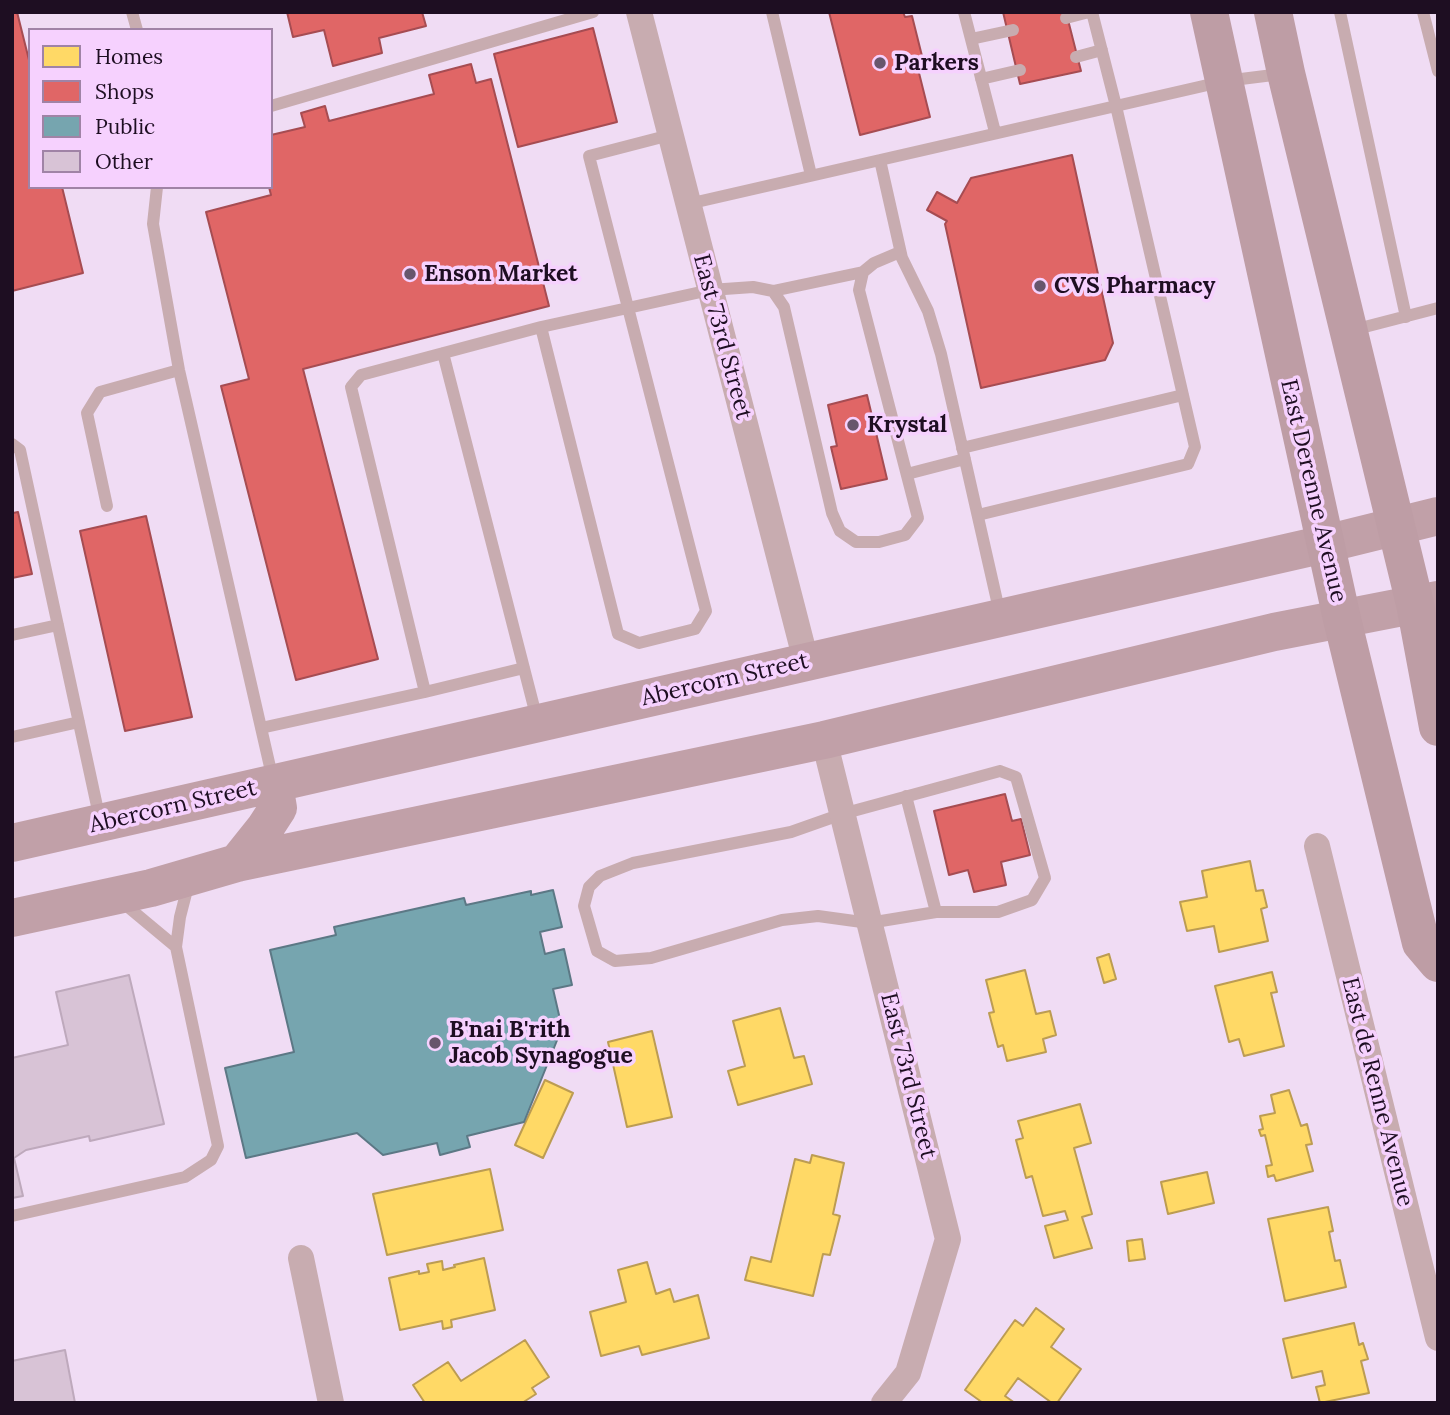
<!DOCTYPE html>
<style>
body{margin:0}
#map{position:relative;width:1450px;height:1415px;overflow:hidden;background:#f0dcf4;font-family:Lora,serif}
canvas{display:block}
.frame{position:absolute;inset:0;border:14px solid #1e0e22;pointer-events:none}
.legend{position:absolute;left:28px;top:28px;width:245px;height:161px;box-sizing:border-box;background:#f6d1fe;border:2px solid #a083a6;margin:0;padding:9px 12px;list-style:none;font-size:21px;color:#1e0e22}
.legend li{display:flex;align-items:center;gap:14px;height:35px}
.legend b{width:35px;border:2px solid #a083a6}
</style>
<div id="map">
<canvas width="1450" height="1415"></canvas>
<div class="frame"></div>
<ul class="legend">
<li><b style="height:19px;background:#ffd966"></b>Homes</li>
<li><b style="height:19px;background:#e06666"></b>Shops</li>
<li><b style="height:19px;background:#76a5af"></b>Public</li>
<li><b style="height:19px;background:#d8c3d6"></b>Other</li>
</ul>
</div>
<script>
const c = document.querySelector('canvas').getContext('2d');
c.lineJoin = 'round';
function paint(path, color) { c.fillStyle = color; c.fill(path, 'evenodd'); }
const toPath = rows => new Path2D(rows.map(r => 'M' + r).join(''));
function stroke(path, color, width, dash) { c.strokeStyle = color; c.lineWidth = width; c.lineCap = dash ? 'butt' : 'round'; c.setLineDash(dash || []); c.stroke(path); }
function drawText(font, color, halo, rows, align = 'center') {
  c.font = font + ' Lora,serif'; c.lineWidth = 7; c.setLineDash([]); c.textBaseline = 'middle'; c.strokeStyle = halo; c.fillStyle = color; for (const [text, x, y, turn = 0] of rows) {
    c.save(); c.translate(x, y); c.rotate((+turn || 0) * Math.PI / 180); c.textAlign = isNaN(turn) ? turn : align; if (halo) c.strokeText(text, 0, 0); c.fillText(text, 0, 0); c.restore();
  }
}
const homes = toPath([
 [1250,861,1256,891,1263,890,1267,907,1261,909,1268,941,1219,952,1214,926,1187,931,1180,902,1207,897,1202,871,1250,861],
 [1109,954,1116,979,1104,983,1097,958,1109,954],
 [1025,970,1036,1014,1050,1011,1056,1035,1043,1039,1046,1052,1007,1061,1003,1045,998,1047,989,1013,994,1012,986,980,1025,970],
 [1272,972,1277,992,1271,993,1284,1046,1244,1056,1239,1039,1229,1042,1215,986,1272,972],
 [780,1008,794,1058,804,1056,812,1084,738,1105,728,1071,745,1066,733,1021,780,1008],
 [652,1031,672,1117,627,1127,608,1042,652,1031],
 [545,1080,573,1093,543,1158,515,1145,545,1080],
 [1289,1090,1301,1126,1307,1124,1312,1144,1306,1145,1313,1171,1276,1181,1274,1175,1268,1177,1266,1166,1272,1165,1265,1135,1261,1136,1259,1130,1263,1129,1260,1116,1275,1113,1271,1095,1289,1090],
 [1080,1104,1091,1143,1074,1148,1092,1214,1082,1217,1092,1248,1054,1258,1045,1226,1068,1220,1065,1211,1043,1216,1032,1176,1026,1178,1016,1140,1023,1138,1018,1121,1080,1104],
 [812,1155,844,1163,833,1214,840,1216,830,1255,823,1254,813,1296,745,1280,751,1257,771,1262,795,1159,810,1163,812,1155],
 [490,1169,503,1230,387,1255,373,1194,490,1169],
 [1207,1172,1214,1203,1168,1214,1161,1182,1207,1172],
 [1328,1207,1333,1231,1329,1232,1335,1261,1340,1260,1346,1287,1285,1301,1268,1219,1328,1207],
 [1142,1239,1145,1259,1129,1261,1127,1241,1142,1239],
 [484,1258,495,1310,451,1320,452,1327,443,1329,442,1321,400,1330,389,1278,419,1271,419,1274,429,1272,427,1264,442,1261,443,1270,455,1267,454,1265,484,1258],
 [647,1262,656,1294,670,1289,674,1302,698,1295,709,1338,642,1355,639,1346,601,1356,590,1312,626,1302,618,1270,647,1262],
 [1036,1308,1064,1329,1051,1347,1081,1369,1057,1403,1052,1403,1018,1378,1005,1396,1015,1403,983,1403,965,1390,1015,1320,1023,1326,1036,1308],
 [1354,1323,1359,1345,1363,1343,1368,1359,1361,1361,1369,1393,1320,1403,1316,1387,1325,1385,1322,1371,1292,1378,1283,1339,1354,1323],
 [525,1340,549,1377,532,1388,536,1394,522,1403,425,1403,413,1385,448,1362,461,1381,525,1340]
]);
paint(homes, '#ffd966');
stroke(homes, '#bc9c52', 2);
const shops = toPath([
 [12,12,17,12,30,64,30,187,62,187,83,273,12,291,12,12],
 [287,12,422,12,426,26,379,38,382,53,333,66,324,30,293,37,287,12],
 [829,12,903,12,905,17,912,16,925,68,918,69,930,117,860,135,829,12],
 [1003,12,1066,12,1081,71,1020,84,1003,12],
 [593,28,617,122,518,147,494,54,593,28],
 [471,64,476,83,491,79,549,306,303,369,378,659,296,680,221,386,249,379,206,212,271,195,269,187,271,187,271,135,305,127,301,113,325,106,329,121,434,94,429,75,471,64],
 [1072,155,1113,343,1105,360,981,388,945,224,947,221,927,210,937,192,957,203,971,178,1072,155],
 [867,395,887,479,841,489,831,447,837,446,828,405,867,395],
 [12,510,13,513,18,512,32,574,12,578,12,510],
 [146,516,192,717,125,731,80,531,146,516],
 [1005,794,1012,821,1021,819,1030,855,1001,862,1006,885,974,892,968,870,949,875,934,811,1005,794]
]);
paint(shops, '#e06666');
stroke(shops, '#a64c52', 2);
const public = toPath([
 [553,890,562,927,540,932,545,954,564,949,572,985,553,989,562,1028,524,1122,467,1136,470,1147,440,1155,437,1143,383,1155,357,1133,246,1158,225,1068,294,1052,270,950,336,935,334,927,464,898,466,905,531,891,531,895,553,890]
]);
paint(public, '#76a5af');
stroke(public, '#5c7885', 2);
const building = toPath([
 [129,975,164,1124,90,1141,89,1136,26,1150,14,1158,23,1196,12,1198,12,1058,68,1045,56,992,129,975],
 [65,1350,75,1403,12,1403,12,1361,65,1350]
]);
paint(building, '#d8c3d6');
stroke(building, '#bea9bc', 2);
stroke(toPath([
 [132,12,137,30],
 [772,12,811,175],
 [964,12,995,132],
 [1340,12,1406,317],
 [1423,12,1438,71],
 [1066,18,1089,12],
 [971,39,1013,30],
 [1076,57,1102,50],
 [981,79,1020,70],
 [271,106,593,12],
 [880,160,902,258,928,311,941,354,1000,614],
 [157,187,153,224,179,370,273,780],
 [688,204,1225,81,1281,74],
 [773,291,784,307,832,513,840,531,856,542,879,542,905,535,918,518,859,290,863,272],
 [541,327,618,634,639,643,695,629,706,611,589,156,670,135],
 [1353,330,1438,308],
 [443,353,537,719],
 [12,444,20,450,100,820],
 [962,448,1183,395],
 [907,474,965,459],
 [107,506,87,413,100,392,179,370],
 [978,515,1188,464,1195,447,1116,106,1092,12],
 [12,635,58,625],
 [425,692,524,668],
 [261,728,425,692,351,387,361,375,541,327,710,290,753,287,773,291,863,272,874,263,900,252],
 [12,737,79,722],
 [1000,771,1016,777,1045,878,1032,900,998,912,936,912,869,923,818,916,782,920,651,958,615,961,597,951,584,906,589,887,600,876,633,863,791,832,842,814,1000,771],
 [906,796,936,912],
 [122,902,176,947],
 [12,1216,185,1177,211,1160,218,1146,176,947,180,917,189,882]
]), '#c8acb0', 12);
stroke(toPath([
 [639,12,806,661],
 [824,740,948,1239,908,1373,884,1403],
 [1317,846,1438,1338],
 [301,1258,331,1403]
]), '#c8acb0', 26);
stroke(toPath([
 [12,843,1325,544,1438,516],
 [237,863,265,828,278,808,274,784],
 [12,918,151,888,237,863,824,740,1274,632,1438,600]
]), '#c1a0a8', 38);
stroke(toPath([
 [1209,12,1342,619,1421,943,1438,963],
 [1273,12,1286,73,1415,604,1438,727]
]), '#be9da5', 38);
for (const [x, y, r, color] of [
 [880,63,7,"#68566c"],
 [410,274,7,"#68566c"],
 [1040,286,7,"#68566c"],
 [853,425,7,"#68566c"],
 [435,1043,7,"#68566c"]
]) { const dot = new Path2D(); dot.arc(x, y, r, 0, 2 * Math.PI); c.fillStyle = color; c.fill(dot); stroke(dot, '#f6d1fe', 2.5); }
drawText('bold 23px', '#1e0e22', '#f6d1fe', [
 ["Parkers",894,63],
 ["Enson Market",424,274],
 ["CVS Pharmacy",1054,286],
 ["Krystal",867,425],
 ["B'nai B'rith",449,1030],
 ["Jacob Synagogue",449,1056]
], 'left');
drawText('23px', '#1e0e22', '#f6d1fe', [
 ["East 73rd Street",722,337,75],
 ["East Derenne Avenue",1313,491,77],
 ["Abercorn Street",725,680,-13],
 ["Abercorn Street",173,807,-13],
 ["East 73rd Street",908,1076,76],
 ["East de Renne Avenue",1377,1092,76]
]);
</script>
